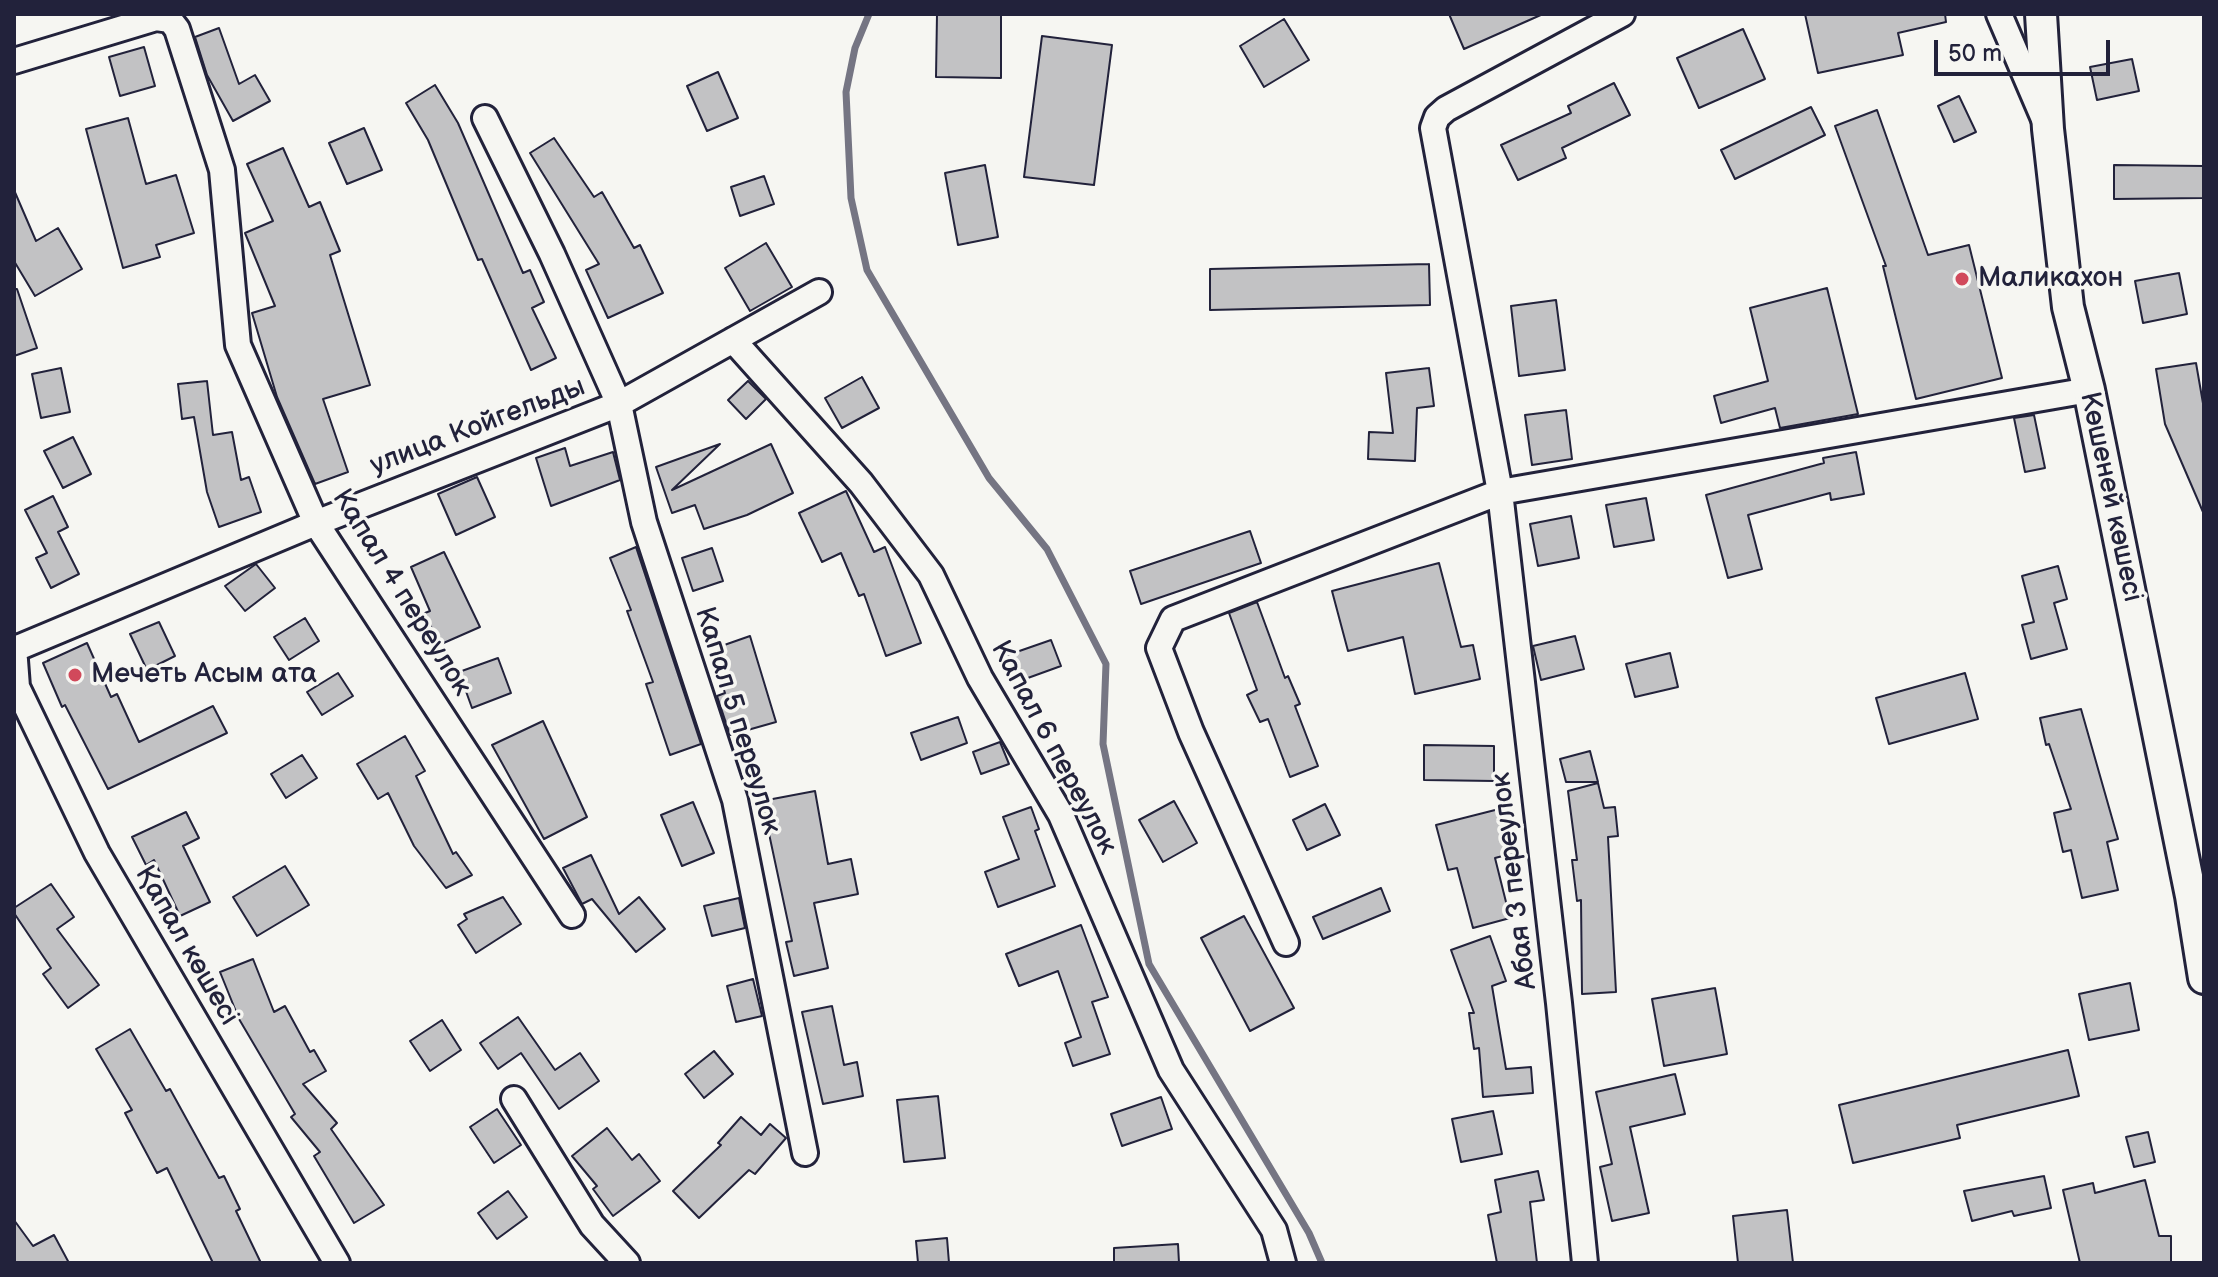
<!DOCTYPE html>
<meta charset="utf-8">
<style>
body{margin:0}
#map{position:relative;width:2218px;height:1277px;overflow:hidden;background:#f6f6f2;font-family:"Balsamiq Sans",sans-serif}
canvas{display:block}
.frame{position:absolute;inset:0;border:16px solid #22223b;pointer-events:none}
.scale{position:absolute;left:1934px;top:40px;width:176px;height:36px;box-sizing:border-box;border:4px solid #22223b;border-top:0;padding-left:10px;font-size:24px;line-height:28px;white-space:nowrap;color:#22223b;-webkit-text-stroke:6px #f6f6f2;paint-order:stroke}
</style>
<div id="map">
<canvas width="2218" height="1277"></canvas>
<div class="frame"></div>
<div class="scale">50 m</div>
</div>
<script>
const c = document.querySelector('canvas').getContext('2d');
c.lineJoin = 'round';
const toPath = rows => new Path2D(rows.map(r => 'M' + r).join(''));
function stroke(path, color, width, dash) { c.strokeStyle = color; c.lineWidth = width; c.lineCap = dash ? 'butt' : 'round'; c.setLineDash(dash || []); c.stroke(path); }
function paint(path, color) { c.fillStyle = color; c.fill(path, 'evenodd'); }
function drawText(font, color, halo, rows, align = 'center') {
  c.font = font + ' "Balsamiq Sans",sans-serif'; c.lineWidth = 7; c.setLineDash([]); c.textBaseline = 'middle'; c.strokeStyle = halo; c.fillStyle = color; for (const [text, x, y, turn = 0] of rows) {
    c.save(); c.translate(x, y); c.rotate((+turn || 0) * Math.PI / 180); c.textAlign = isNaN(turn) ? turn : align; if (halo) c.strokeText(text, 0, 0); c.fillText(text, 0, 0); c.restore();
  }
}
stroke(toPath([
 [869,14,855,48,846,92,851,198,867,270,989,478,1047,549,1106,664,1103,744,1149,964,1309,1233,1322,1263]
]), '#757583', 7);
const building = toPath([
 [937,14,1001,14,1001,78,936,77,937,14],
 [1449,14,1543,14,1464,49,1449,14],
 [1805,14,1945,14,1946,22,1898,33,1903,55,1818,73,1805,14],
 [1284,19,1309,60,1264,87,1240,46,1284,19],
 [219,28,239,84,255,75,270,101,233,121,207,75,195,37,219,28],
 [1743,29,1765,79,1699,108,1677,58,1743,29],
 [1042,36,1112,45,1094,185,1024,177,1042,36],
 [144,47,155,86,120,96,109,57,144,47],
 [2132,59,2139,91,2097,100,2090,67,2132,59],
 [718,72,738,118,707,131,687,86,718,72],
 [1614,83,1630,115,1562,148,1566,158,1518,180,1501,145,1571,113,1568,106,1614,83],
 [435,85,458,123,523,273,530,270,544,302,532,308,556,358,531,370,482,259,478,260,428,140,406,103,435,85],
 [1959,96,1976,132,1954,142,1938,106,1959,96],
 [1811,107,1825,135,1735,179,1721,150,1811,107],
 [1877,110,1928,255,1969,245,2002,378,1916,399,1883,266,1886,266,1835,126,1877,110],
 [128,118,146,184,176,175,194,233,156,245,160,257,123,268,86,129,128,118],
 [364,128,382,170,347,184,329,143,364,128],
 [554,138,594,197,602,192,634,248,640,245,663,293,608,318,586,270,599,264,530,153,554,138],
 [283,148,309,207,320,202,340,251,330,255,370,385,323,399,348,472,315,484,277,397,252,313,275,306,245,233,273,221,247,164,283,148],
 [985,165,998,237,958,245,945,173,985,165],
 [2114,165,2204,166,2204,198,2114,199,2114,165],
 [764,176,774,204,740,216,731,187,764,176],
 [14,190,36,241,58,228,82,269,35,296,14,261,14,190],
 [766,243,792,287,750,311,725,268,766,243],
 [1429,264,1430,305,1210,310,1210,269,1429,264],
 [2179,273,2187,314,2143,323,2135,281,2179,273],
 [1827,288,1858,414,1780,428,1775,408,1721,423,1714,396,1768,381,1750,308,1827,288],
 [14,289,17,289,37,348,14,356,14,289],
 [1556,300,1565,370,1519,376,1511,306,1556,300],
 [2196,363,2204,409,2203,512,2165,424,2156,369,2196,363],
 [61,368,70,412,41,418,32,374,61,368],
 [1429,368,1434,406,1417,408,1415,461,1368,459,1369,432,1393,433,1386,373,1429,368],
 [862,377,879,408,842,428,825,398,862,377],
 [207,381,213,435,232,432,241,480,249,477,261,512,219,527,207,492,194,417,182,419,178,384,207,381],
 [748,381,766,399,746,419,728,400,748,381],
 [1566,410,1572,459,1532,465,1525,415,1566,410],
 [2034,415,2045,468,2025,472,2014,418,2034,415],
 [73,437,91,474,63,488,44,451,73,437],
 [720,444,672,490,771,444,793,493,747,515,704,529,695,505,672,513,656,467,720,444],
 [565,448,570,466,613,452,620,480,551,506,536,458,565,448],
 [1856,452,1864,494,1831,500,1830,493,1748,515,1762,569,1728,578,1706,495,1824,463,1823,458,1856,452],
 [477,477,495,517,456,535,438,494,477,477],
 [846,491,874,552,885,547,921,643,886,656,864,594,859,596,841,553,822,562,799,513,846,491],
 [53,496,68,527,58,532,79,574,51,588,36,558,47,553,25,510,53,496],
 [1646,498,1654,540,1614,547,1606,505,1646,498],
 [1571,516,1579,558,1538,566,1530,524,1571,516],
 [1250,531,1261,563,1141,604,1130,571,1250,531],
 [636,547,701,744,670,755,646,684,653,682,627,611,631,610,610,558,636,547],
 [712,548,723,581,693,591,682,558,712,548],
 [444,552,480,627,439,645,425,613,430,611,411,567,444,552],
 [1439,563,1461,647,1473,645,1480,679,1415,694,1403,637,1348,651,1332,591,1439,563],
 [256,564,275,588,245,611,225,586,256,564],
 [2058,566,2067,599,2054,603,2067,649,2031,659,2022,625,2034,622,2022,576,2058,566],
 [1257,602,1285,678,1288,676,1300,704,1295,706,1318,766,1290,777,1268,719,1260,722,1247,695,1257,690,1229,613,1257,602],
 [305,618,319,641,289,660,274,637,305,618],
 [159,622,175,656,147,670,130,634,159,622],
 [750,636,776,722,730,735,717,696,725,693,710,650,750,636],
 [1575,636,1584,669,1541,680,1533,646,1575,636],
 [1051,640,1061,666,1014,683,1005,656,1051,640],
 [87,643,111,697,117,694,139,742,213,706,227,733,108,789,65,705,62,707,43,663,87,643],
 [1670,653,1678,687,1635,697,1626,664,1670,653],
 [498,658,511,693,472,708,459,672,498,658],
 [338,673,353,696,322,715,307,692,338,673],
 [1965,673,1978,719,1889,744,1876,698,1965,673],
 [2081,709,2118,839,2107,842,2118,890,2082,898,2071,850,2063,852,2054,813,2071,809,2049,744,2046,745,2040,718,2081,709],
 [958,717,967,743,921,760,911,733,958,717],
 [543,721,587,817,544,839,492,745,543,721],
 [405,736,425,771,416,776,453,854,456,852,472,875,446,888,414,846,388,793,378,799,357,764,405,736],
 [1000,742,1009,764,981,774,973,752,1000,742],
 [1424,745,1494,746,1494,781,1424,780,1424,745],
 [1590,751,1598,782,1566,782,1560,759,1590,751],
 [302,755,317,778,286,798,271,774,302,755],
 [1598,783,1604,808,1615,807,1618,836,1608,837,1616,992,1582,994,1581,900,1577,901,1572,860,1577,860,1568,791,1598,783],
 [815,791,828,864,851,859,858,894,814,903,828,968,794,976,786,942,792,941,762,801,815,791],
 [1174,801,1197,843,1163,862,1139,820,1174,801],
 [693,802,714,853,682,866,661,815,693,802],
 [1325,804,1340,835,1307,850,1293,820,1325,804],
 [1031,807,1039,829,1035,831,1055,886,998,907,985,872,1019,859,1003,817,1031,807],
 [1503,808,1514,853,1495,858,1510,918,1473,928,1457,868,1448,870,1436,825,1503,808],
 [186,812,199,838,183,846,210,902,180,916,154,860,146,865,132,837,186,812],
 [591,855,619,914,639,897,665,929,636,952,592,899,582,904,563,868,591,855],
 [285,866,309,905,257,936,233,897,285,866],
 [51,884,74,917,57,929,99,985,68,1008,43,974,51,968,14,913,14,908,51,884],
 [1381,888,1390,911,1323,939,1313,917,1381,888],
 [503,897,521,924,476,953,458,925,467,919,464,914,503,897],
 [739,898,745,928,712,936,704,906,739,898],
 [1244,916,1294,1008,1250,1031,1201,938,1244,916],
 [1081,925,1108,997,1092,1002,1110,1054,1073,1066,1065,1043,1081,1037,1058,971,1019,986,1006,954,1081,925],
 [1490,936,1506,981,1492,986,1506,1069,1531,1067,1533,1093,1483,1097,1479,1048,1474,1049,1469,1013,1474,1013,1451,950,1490,936],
 [253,959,274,1012,285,1006,310,1052,314,1050,326,1071,303,1084,337,1123,331,1129,384,1205,354,1223,314,1156,320,1152,291,1117,295,1114,239,1019,220,972,253,959],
 [753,979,762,1016,736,1022,727,986,753,979],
 [2130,983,2139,1030,2089,1040,2079,994,2130,983],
 [1715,988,1727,1054,1664,1066,1652,999,1715,988],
 [832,1006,844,1065,857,1062,863,1096,823,1104,802,1012,832,1006],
 [518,1017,555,1070,580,1053,599,1081,559,1109,521,1053,498,1069,480,1043,518,1017],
 [442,1020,461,1050,430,1071,410,1041,442,1020],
 [130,1029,166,1091,170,1089,219,1178,224,1176,240,1209,236,1211,261,1263,213,1263,167,1168,157,1173,125,1113,132,1110,96,1049,130,1029],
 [2068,1050,2079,1096,1957,1125,1960,1138,1853,1163,1839,1105,2068,1050],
 [714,1051,733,1074,704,1098,685,1074,714,1051],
 [1675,1074,1685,1114,1630,1127,1649,1213,1612,1221,1600,1167,1612,1164,1596,1092,1675,1074],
 [938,1096,945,1158,904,1162,897,1100,938,1096],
 [1161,1097,1172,1129,1122,1146,1111,1114,1161,1097],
 [497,1109,521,1145,494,1163,470,1127,497,1109],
 [1493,1111,1502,1154,1461,1162,1452,1119,1493,1111],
 [741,1117,761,1135,770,1124,786,1138,755,1174,749,1170,699,1218,673,1191,721,1145,718,1143,741,1117],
 [607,1128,632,1160,639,1154,660,1181,613,1216,593,1189,597,1186,572,1156,607,1128],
 [2148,1132,2155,1162,2134,1167,2126,1137,2148,1132],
 [1538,1171,1544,1200,1530,1202,1537,1263,1497,1263,1488,1215,1501,1212,1495,1180,1538,1171],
 [2044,1176,2051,1208,2014,1216,2012,1211,1972,1221,1964,1191,2044,1176],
 [2145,1180,2159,1236,2171,1236,2171,1263,2080,1263,2063,1190,2093,1183,2095,1193,2145,1180],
 [508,1191,527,1217,497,1239,478,1213,508,1191],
 [1787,1210,1793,1263,1738,1263,1733,1216,1787,1210],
 [14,1220,33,1246,54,1235,69,1263,14,1263,14,1220],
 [947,1238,949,1263,918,1263,916,1241,947,1238],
 [1178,1244,1179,1263,1114,1263,1114,1248,1178,1244]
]);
paint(building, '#c2c2c4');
stroke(building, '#22223b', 2);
const minor = toPath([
 [1999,14,2044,119],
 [14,61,156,18,170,20,177,29,222,170,238,345,316,523,572,915],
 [485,118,552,254,619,404,644,522,735,800,805,1153],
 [733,340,861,483,931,575,980,678,1061,815,1171,1070,1274,1230,1283,1263],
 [14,647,17,687,97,853,337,1263],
 [15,649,316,523,619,404,819,292],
 [1286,943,1191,732,1159,648,1173,619,1500,492,2089,390],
 [514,1099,592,1225,627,1263],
 [1585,1263,1559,1003,1500,492,1433,128,1437,117,1446,109,1622,14]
]);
const major = toPath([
 [2041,14,2048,129,2068,307,2089,390,2191,896,2204,978]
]);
stroke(minor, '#22223b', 30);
stroke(major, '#22223b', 36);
stroke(minor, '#f6f6f2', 24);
stroke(major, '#f6f6f2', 30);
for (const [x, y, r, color] of [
 [1962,279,8,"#d1495b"],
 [75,675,8,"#d1495b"]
]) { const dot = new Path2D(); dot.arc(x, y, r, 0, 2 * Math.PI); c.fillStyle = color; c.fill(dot); stroke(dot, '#f6f6f2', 3); }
drawText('28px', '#22223b', '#f6f6f2', [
 ["Маликахон",1978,279],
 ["Мечеть Асым ата",91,675]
], 'left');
drawText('28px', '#22223b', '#f6f6f2', [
 ["улица Койгельды",478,427,-21],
 ["Көшеней көшесі",2110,497,78],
 ["Капал 4 переулок",401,593,58],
 ["Капал 5 переулок",737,721,73],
 ["Капал 6 переулок",1053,748,62],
 ["Абая 3 переулок",1515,881,-97],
 ["Қапал көшесі",186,946,60]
]);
</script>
